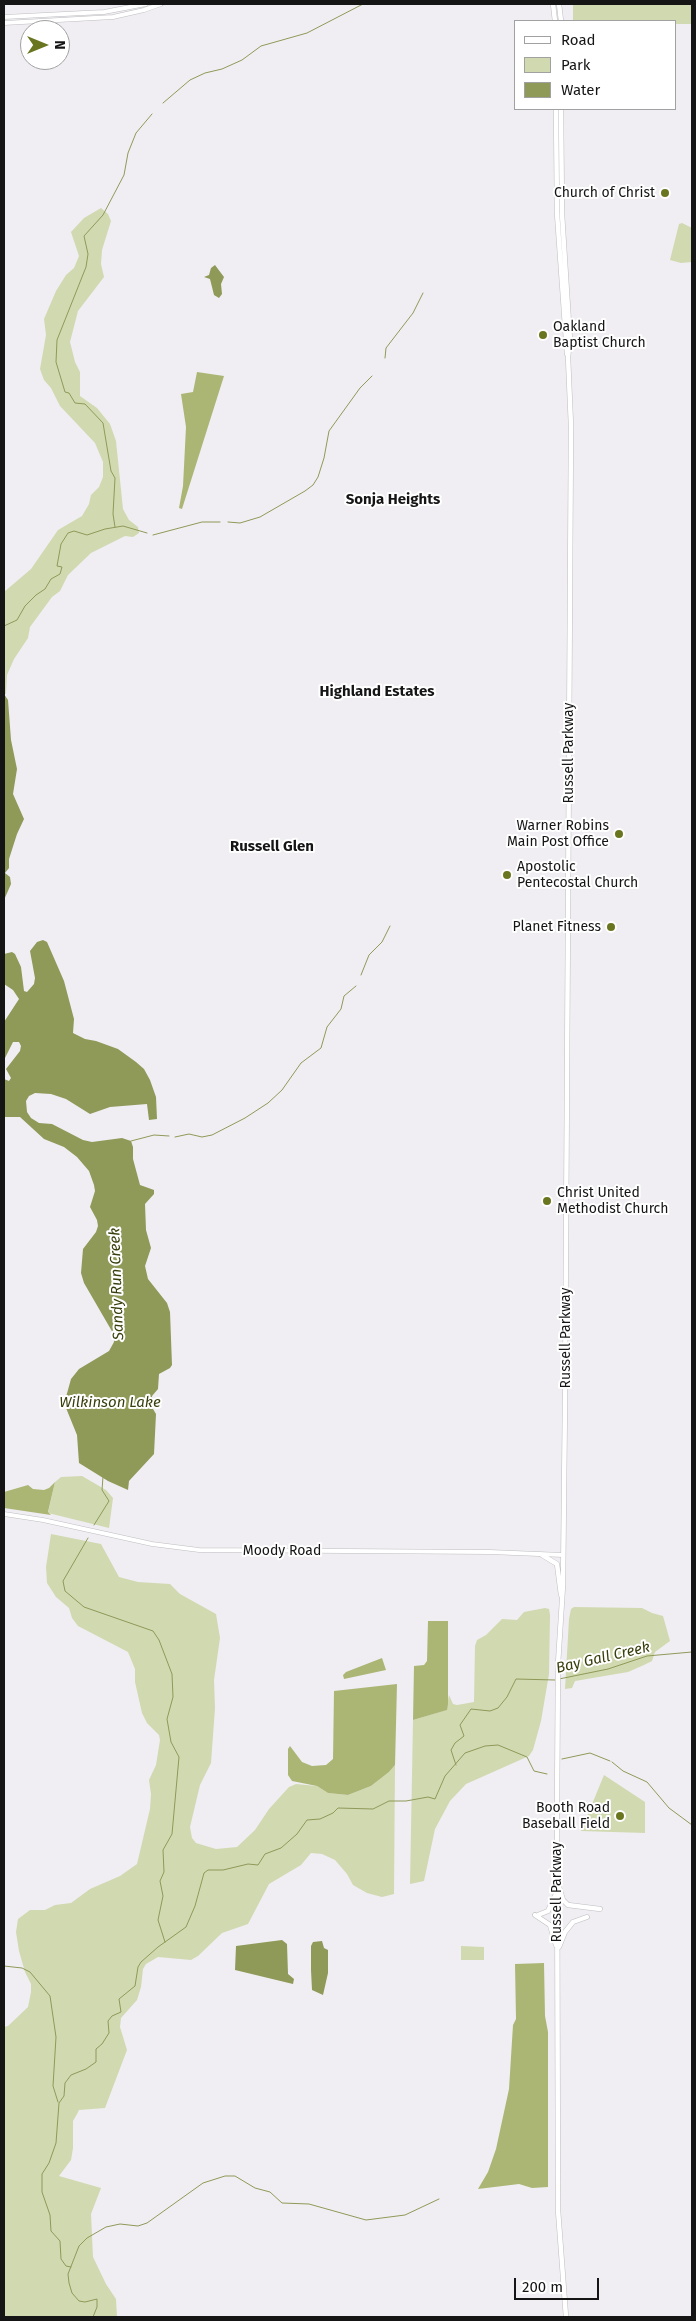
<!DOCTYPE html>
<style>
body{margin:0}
#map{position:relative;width:696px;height:2321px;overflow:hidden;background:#f0eef2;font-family:"Fira Sans",sans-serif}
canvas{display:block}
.frame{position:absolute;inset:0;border:5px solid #151516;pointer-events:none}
.legend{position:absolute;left:514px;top:20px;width:162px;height:90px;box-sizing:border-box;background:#fff;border:1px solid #a1a1a2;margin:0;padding:6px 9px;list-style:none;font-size:15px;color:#151516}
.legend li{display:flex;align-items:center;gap:10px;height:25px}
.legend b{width:25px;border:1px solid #a1a1a2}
.north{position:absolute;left:20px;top:20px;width:50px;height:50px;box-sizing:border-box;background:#fff;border:1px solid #a1a1a2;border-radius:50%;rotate:90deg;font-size:14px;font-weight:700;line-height:20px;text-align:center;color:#151516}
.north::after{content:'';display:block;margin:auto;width:18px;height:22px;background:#6a7520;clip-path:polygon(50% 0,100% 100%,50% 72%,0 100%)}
.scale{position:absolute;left:514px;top:2278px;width:85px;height:22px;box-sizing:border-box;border:2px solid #151516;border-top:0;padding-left:6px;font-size:15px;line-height:18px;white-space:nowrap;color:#151516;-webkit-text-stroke:4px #fff;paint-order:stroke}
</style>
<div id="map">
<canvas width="696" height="2321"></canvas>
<div class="frame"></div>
<ul class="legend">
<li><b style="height:6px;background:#fff"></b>Road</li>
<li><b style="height:14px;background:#d1d9b1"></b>Park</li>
<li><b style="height:14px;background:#8f9958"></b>Water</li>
</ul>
<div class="north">N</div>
<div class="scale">200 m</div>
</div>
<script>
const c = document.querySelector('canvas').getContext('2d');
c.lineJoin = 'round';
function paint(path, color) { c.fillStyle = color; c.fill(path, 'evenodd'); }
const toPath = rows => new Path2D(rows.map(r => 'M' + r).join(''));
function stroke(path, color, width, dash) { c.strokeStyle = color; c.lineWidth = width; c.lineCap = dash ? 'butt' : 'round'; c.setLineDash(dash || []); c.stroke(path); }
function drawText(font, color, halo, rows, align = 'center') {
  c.font = font + ' "Fira Sans",sans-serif'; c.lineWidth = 4; c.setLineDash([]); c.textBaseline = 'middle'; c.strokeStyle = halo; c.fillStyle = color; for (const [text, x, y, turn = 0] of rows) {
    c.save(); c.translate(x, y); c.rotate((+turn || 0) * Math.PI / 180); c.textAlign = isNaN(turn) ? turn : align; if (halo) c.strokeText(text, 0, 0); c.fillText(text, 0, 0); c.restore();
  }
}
paint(toPath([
 [573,4,692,4,692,24,675,24,675,21,573,21],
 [101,208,108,214,111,221,102,250,101,264,104,277,78,311,70,342,75,362,80,372,80,396,97,408,110,424,116,441,123,509,129,520,138,527,139,533,133,537,125,536,91,553,68,575,60,591,52,597,30,627,28,638,14,659,7,675,6,694,4,694,4,592,31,569,58,530,82,516,89,504,91,495,99,487,103,477,103,462,95,443,60,406,51,388,44,380,40,369,46,335,44,319,56,291,66,275,74,268,79,256,71,232,84,218],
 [682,223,692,228,692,262,681,263,670,260,679,224],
 [82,1476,106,1490,113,1498,109,1528,48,1513,55,1482,61,1477],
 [51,1534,101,1544,119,1577,138,1582,170,1584,180,1594,216,1614,220,1638,214,1680,215,1708,211,1763,200,1785,190,1827,192,1838,196,1843,216,1849,237,1847,255,1830,269,1809,289,1787,296,1784,317,1786,328,1793,348,1795,371,1786,389,1772,395,1765,394,1894,382,1897,367,1893,353,1885,347,1874,335,1860,322,1854,311,1853,301,1865,269,1884,248,1924,222,1933,198,1956,191,1960,158,1957,146,1964,143,1969,141,1987,137,2000,121,2018,120,2027,127,2050,105,2108,79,2110,77,2114,73,2121,73,2148,71,2160,59,2176,101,2188,91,2214,93,2257,106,2284,116,2299,117,2317,4,2317,4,2027,8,2026,28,2007,31,1992,31,1984,25,1972,19,1951,16,1932,18,1919,30,1910,45,1910,55,1905,71,1903,90,1889,120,1876,137,1864,150,1809,151,1794,149,1780,156,1765,160,1740,159,1735,147,1723,142,1713,135,1682,135,1669,128,1652,78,1626,72,1618,69,1608,56,1597,47,1583,46,1567],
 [574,1607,642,1608,652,1613,663,1616,670,1641,655,1652,652,1661,644,1665,628,1672,575,1681,572,1688,565,1689,569,1619,571,1609],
 [545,1608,549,1609,550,1615,549,1674,541,1721,533,1750,529,1756,466,1784,450,1801,435,1829,424,1881,410,1884,413,1720,446,1710,449,1695,453,1704,457,1705,474,1702,475,1646,477,1640,486,1635,502,1619,517,1620,524,1612],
 [604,1775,645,1802,645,1833,581,1831],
 [461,1946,484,1947,484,1960,461,1960]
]), '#d1d9b1');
paint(toPath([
 [197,372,224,376,182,509,179,508,183,486,186,427,181,394,193,392],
 [55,1482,48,1512,51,1515,4,1508,4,1492,28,1485,33,1489,44,1490,49,1488],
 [428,1621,448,1621,448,1704,447,1710,413,1720,414,1666,424,1665,427,1661],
 [382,1658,386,1670,344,1679,343,1675,346,1672],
 [397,1684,395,1765,389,1772,371,1786,348,1795,328,1793,317,1786,292,1781,288,1775,288,1749,290,1746,302,1762,312,1766,326,1765,333,1759,334,1691],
 [544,1963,545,2016,548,2032,548,2187,532,2188,519,2184,478,2189,488,2172,496,2149,509,2089,513,2025,516,2019,515,1964]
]), '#abb674');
paint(toPath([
 [215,265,224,277,221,284,222,294,219,298,214,295,210,279,204,277,209,275,211,268],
 [4,694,8,700,11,740,17,769,13,794,24,819,17,834,9,859,9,868,5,873,10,877,11,884,4,900],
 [43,940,47,942,64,981,74,1019,73,1033,85,1039,96,1041,118,1049,136,1062,144,1069,150,1080,156,1097,157,1119,149,1120,147,1104,110,1107,90,1114,66,1099,51,1094,35,1093,29,1096,26,1101,27,1112,31,1118,39,1123,52,1124,83,1140,92,1142,122,1138,131,1141,133,1147,133,1159,140,1185,154,1190,154,1194,145,1204,146,1230,151,1248,145,1266,148,1279,167,1303,170,1312,172,1365,170,1368,159,1374,158,1389,152,1396,153,1409,156,1414,154,1454,129,1481,128,1490,108,1481,79,1463,77,1435,66,1408,66,1397,71,1379,79,1369,109,1351,114,1342,113,1333,84,1283,81,1273,83,1249,96,1232,98,1226,97,1220,90,1207,95,1191,94,1185,89,1171,77,1157,64,1147,44,1139,20,1117,4,1117,4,1079,9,1081,11,1078,6,1069,20,1051,21,1046,19,1042,13,1042,4,1060,4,1022,19,999,13,990,4,984,4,954,12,952,15,954,21,967,24,991,27,992,34,984,35,978,30,951,37,942],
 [282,1940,287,1944,288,1974,294,1979,293,1984,235,1970,236,1946],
 [322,1941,324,1948,328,1950,328,1973,323,1995,312,1990,311,1970,311,1946,313,1942]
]), '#8f9958');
stroke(toPath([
 [163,103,190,80,205,73,222,69,242,60,261,46,307,33,363,4],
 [385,358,386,348,413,313,423,293],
 [228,522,240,523,260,517,305,491,313,485,318,477,324,458,329,431,360,388,372,376],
 [115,527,113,514,115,478,111,471,103,423,85,404,75,403,69,393,65,392,56,362,57,340,86,267,88,254,84,236,103,215,124,175,128,153,136,133,152,114],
 [153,535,202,522,220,522],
 [4,626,17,620,25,606,36,595,45,589,51,579,60,574,62,567,57,566,61,544,68,533,74,531,87,535,105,529,123,526,147,533],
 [361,975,369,955,382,942,390,926],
 [175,1137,189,1134,202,1137,212,1135,245,1118,268,1103,282,1090,301,1063,321,1048,327,1027,341,1009,344,996,356,986],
 [131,1141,154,1135,169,1136],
 [94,1525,109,1501,102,1490,103,1477],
 [88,1538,63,1581,65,1591,84,1607,153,1631,159,1640,172,1674,173,1697,167,1719,171,1742,179,1757,172,1834,163,1850,164,1872,160,1881,163,1896,158,1920,165,1942],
 [559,1679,608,1669,647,1656,692,1652],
 [562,1759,590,1753,610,1761],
 [612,1762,623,1771,647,1782,669,1808,692,1825],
 [456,1765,451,1750,455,1743,464,1736,460,1725,471,1709,490,1711,498,1708,507,1697,516,1679,555,1680],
 [4,1966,22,1968,30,1972,50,1996,56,2037,53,2086,58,2102],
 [71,2267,66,2266,61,2259,60,2241,51,2231,50,2215,42,2192,42,2174,49,2163,56,2143,59,2103,64,2096,65,2083,71,2075,86,2069,96,2062,96,2049,102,2044,109,2033,108,2021,112,2016,121,2012,119,1999,135,1986,138,1967,141,1962,158,1947,186,1927,195,1906,204,1873,208,1870,223,1870,248,1864,258,1865,265,1854,281,1848,297,1834,307,1820,320,1819,333,1813,338,1808,373,1809,389,1801,406,1801,428,1797,435,1799,445,1776,465,1753,485,1746,498,1745,527,1757,534,1771,547,1774],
 [93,2317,97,2307,97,2299,85,2302,79,2301,72,2293,69,2283,68,2274,79,2246,87,2238,106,2227,120,2224,138,2226,147,2223,203,2183,225,2176,235,2176,255,2188,270,2192,282,2203,309,2204,366,2220,405,2215,439,2199]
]), '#8f9958', 1);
const secondary = toPath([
 [4,17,104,12,146,4],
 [4,23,113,17,144,10,161,4],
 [4,1514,43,1520,152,1544,199,1550,490,1552,563,1555]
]);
const primary = toPath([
 [553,4,555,21],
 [559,4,561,21],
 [556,109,557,213,567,354],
 [561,109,562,214,570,340,568,357,571,426,565,1401,563,1585,558,1664,557,1812,558,2210,566,2317],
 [542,1555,557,1564,561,1595],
 [559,1887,563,1900,568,1905,600,1909],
 [535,1915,550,1925,556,1945],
 [538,1915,548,1911,556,1894],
 [559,1947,565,1932,573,1922,587,1917]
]);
stroke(secondary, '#bebdc0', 5);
stroke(primary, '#bebdc0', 5.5);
stroke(secondary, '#fff', 4);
stroke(primary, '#fff', 4.5);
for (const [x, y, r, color] of [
 [665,193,5,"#6a7520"],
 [543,335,5,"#6a7520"],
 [619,834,5,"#6a7520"],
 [507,875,5,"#6a7520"],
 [611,927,5,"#6a7520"],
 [547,1201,5,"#6a7520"],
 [620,1816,5,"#6a7520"]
]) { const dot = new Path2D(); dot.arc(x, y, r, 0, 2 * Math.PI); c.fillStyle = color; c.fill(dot); stroke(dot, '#fff', 2); }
drawText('14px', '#151516', '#fff', [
 ["Church of Christ",655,193],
 ["Oakland",553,327,"left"],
 ["Baptist Church",553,343,"left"],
 ["Warner Robins",609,826],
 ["Main Post Office",609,842],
 ["Apostolic",517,867,"left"],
 ["Pentecostal Church",517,883,"left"],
 ["Planet Fitness",601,927],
 ["Christ United",557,1193,"left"],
 ["Methodist Church",557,1209,"left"],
 ["Booth Road",610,1808],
 ["Baseball Field",610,1824]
], 'right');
drawText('14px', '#151516', '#fff', [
 ["Russell Parkway",569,753,-90],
 ["Russell Parkway",566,1338,-90],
 ["Moody Road",282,1551],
 ["Russell Parkway",557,1892,-90]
]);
drawText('bold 15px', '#151516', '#fff', [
 ["Sonja Heights",393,500],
 ["Highland Estates",377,692],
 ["Russell Glen",272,847]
]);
drawText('italic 15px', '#393f0c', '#fff', [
 ["Sandy Run Creek",117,1284,-92],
 ["Wilkinson Lake",110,1403],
 ["Bay Gall Creek",603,1658,-13]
]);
</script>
